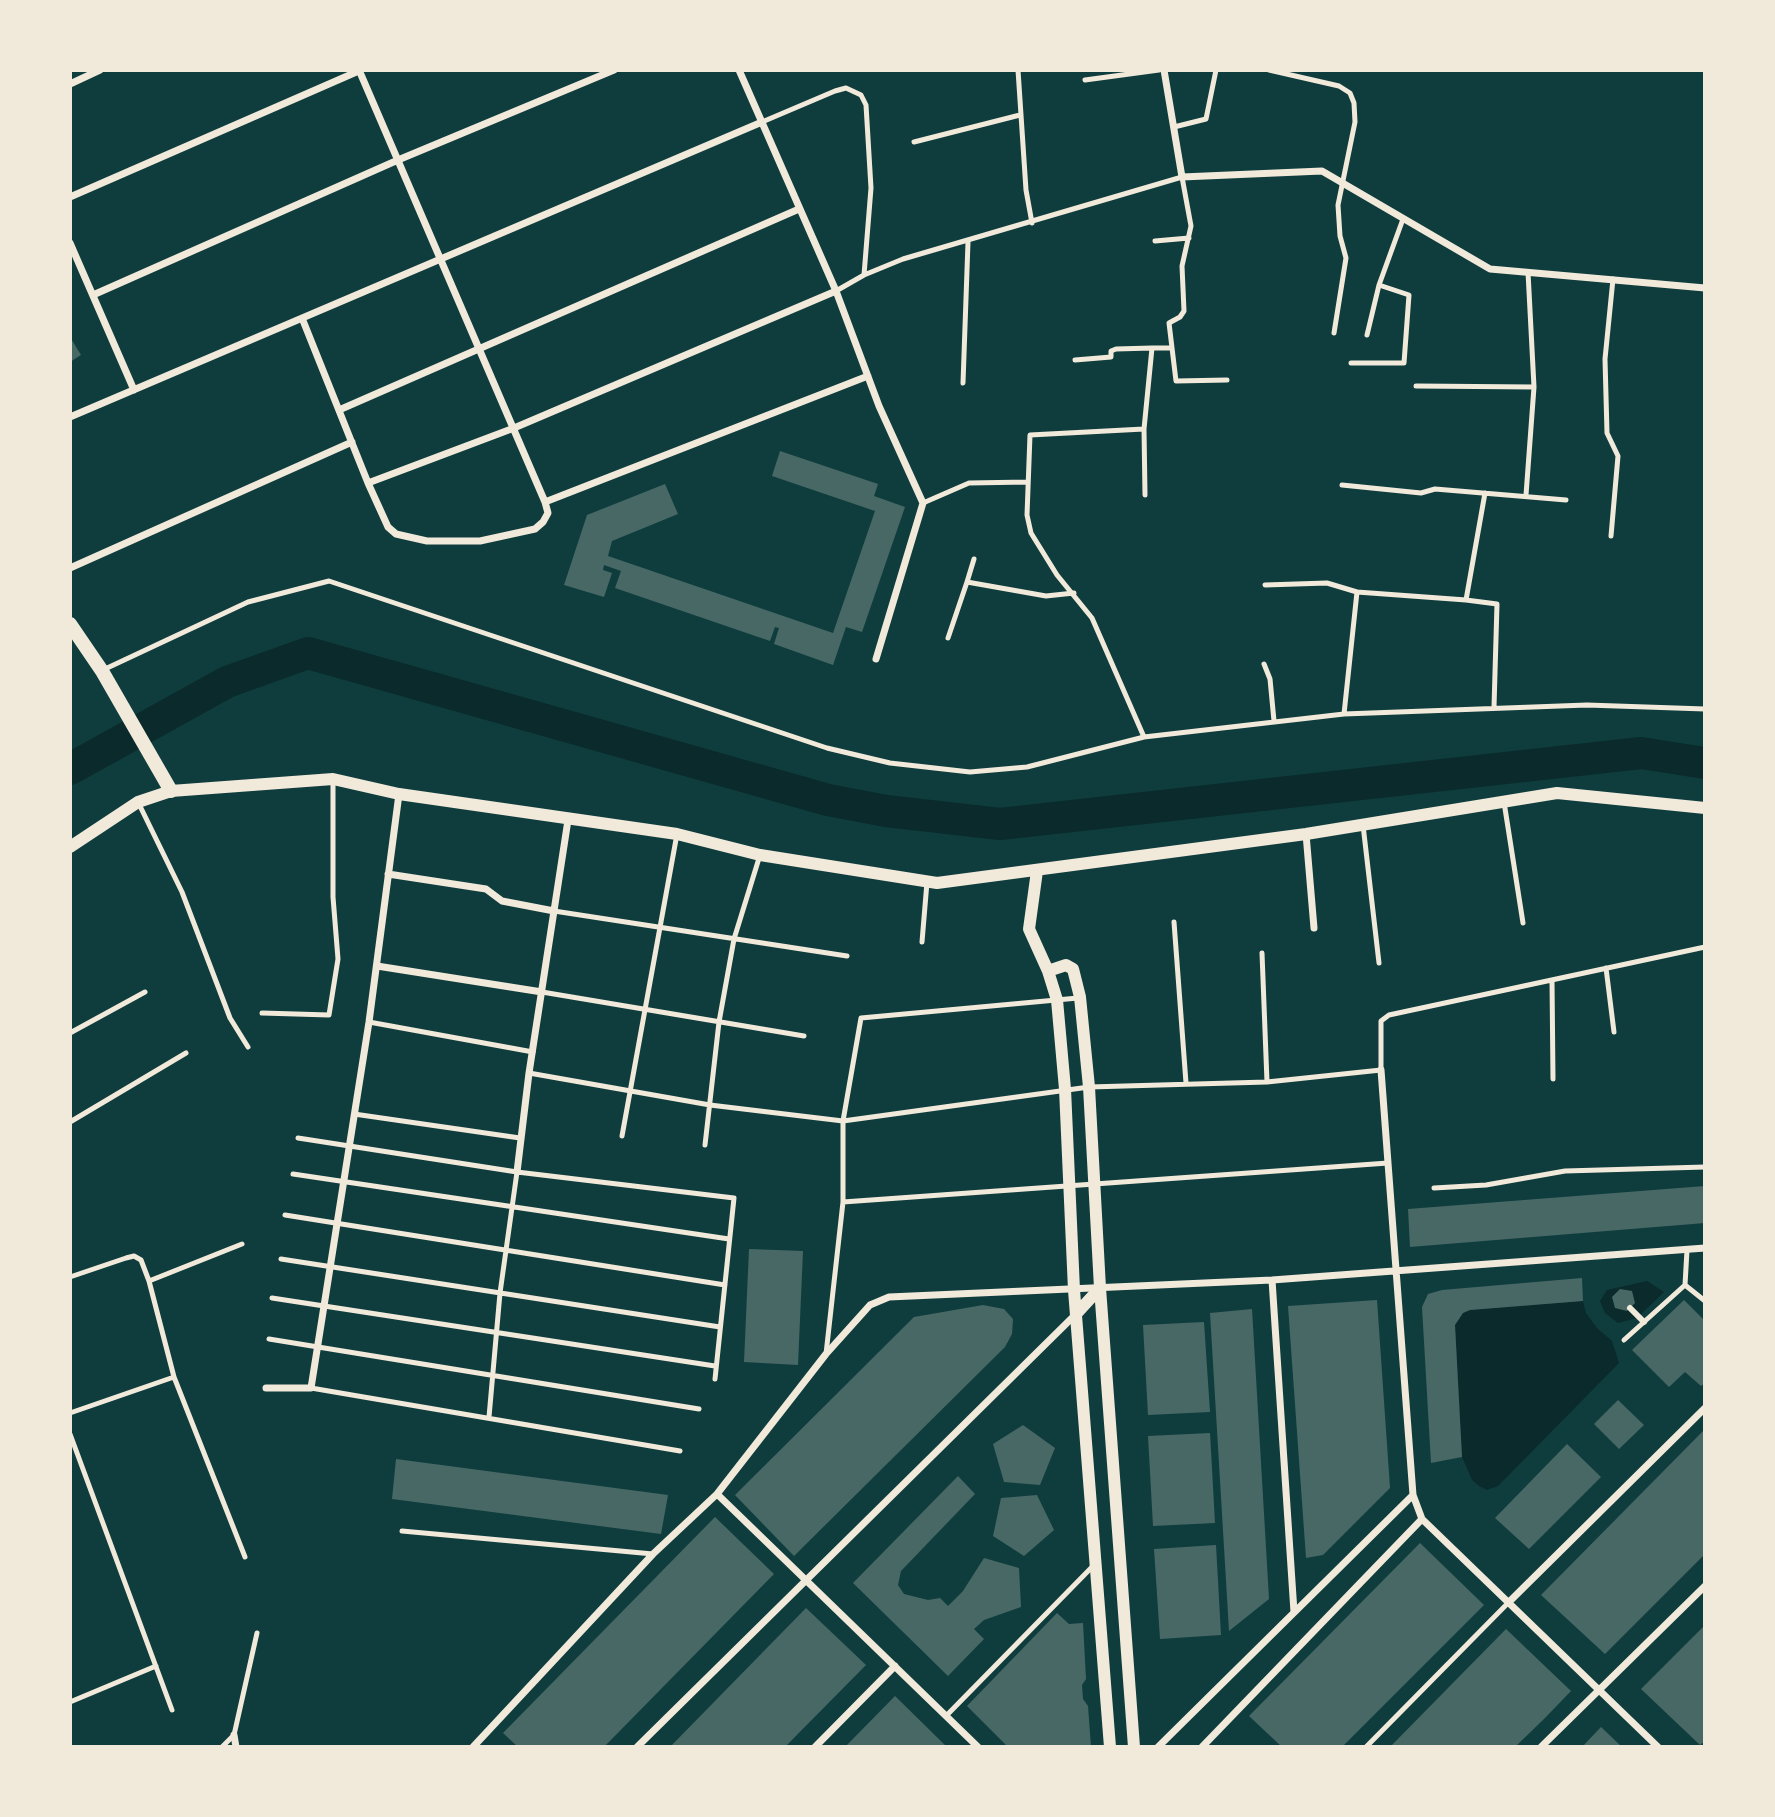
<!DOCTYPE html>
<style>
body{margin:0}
#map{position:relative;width:1775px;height:1817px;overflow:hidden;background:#0f3d3e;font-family:Cabin,sans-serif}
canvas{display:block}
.frame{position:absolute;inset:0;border:72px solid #f1e9da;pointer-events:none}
</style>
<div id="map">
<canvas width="1775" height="1817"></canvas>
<div class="frame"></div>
</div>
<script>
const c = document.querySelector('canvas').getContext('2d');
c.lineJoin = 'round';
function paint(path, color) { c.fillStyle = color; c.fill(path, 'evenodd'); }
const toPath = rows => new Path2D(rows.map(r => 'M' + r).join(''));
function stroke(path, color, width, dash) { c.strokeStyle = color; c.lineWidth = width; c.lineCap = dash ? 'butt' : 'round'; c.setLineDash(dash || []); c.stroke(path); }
paint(toPath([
 [1647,1281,1664,1292,1637,1318,1618,1323,1605,1313,1600,1301,1607,1290],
 [1583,1301,1586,1313,1597,1328,1612,1341,1619,1363,1498,1486,1487,1490,1479,1486,1472,1480,1462,1457,1455,1325,1463,1313,1470,1310]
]), '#0a2a2b');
stroke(toPath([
 [70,769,227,682,308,653,828,800,886,811,1000,824,1641,753,1705,763]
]), '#0a2a2b', 32);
paint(toPath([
 [70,337,81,355,70,362],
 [780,451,878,484,874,496,905,507,862,632,846,627,833,665,774,644,779,628,775,627,770,641,615,588,621,571,604,565,603,570,612,573,604,597,564,585,587,515,665,484,678,514,612,541,608,556,833,633,875,511,772,476],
 [1705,1186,1705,1223,1410,1247,1408,1209],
 [749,1249,803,1251,798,1365,744,1362],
 [1582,1278,1583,1301,1470,1310,1463,1313,1455,1325,1462,1457,1431,1463,1422,1307,1428,1294,1442,1290],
 [1620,1289,1632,1291,1635,1303,1627,1311,1615,1308,1612,1297],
 [1377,1300,1390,1488,1323,1555,1306,1558,1288,1306],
 [1684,1300,1705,1321,1705,1383,1701,1386,1685,1372,1669,1387,1632,1350],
 [983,1305,1004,1309,1013,1319,1012,1334,1005,1347,794,1556,735,1495,914,1317],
 [1252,1309,1269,1599,1229,1631,1210,1313],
 [1204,1322,1210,1412,1148,1415,1143,1325],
 [1618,1400,1644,1425,1619,1449,1594,1424],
 [1023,1425,1055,1448,1040,1485,1004,1482,993,1444],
 [1705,1429,1705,1554,1605,1654,1541,1595],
 [1210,1433,1215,1523,1153,1526,1148,1436],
 [1567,1444,1601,1477,1529,1549,1495,1518],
 [396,1459,668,1495,661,1534,392,1499],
 [958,1476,975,1494,901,1571,898,1585,904,1594,928,1600,940,1598,948,1606,963,1591,984,1558,1019,1568,1021,1607,984,1620,974,1629,984,1639,948,1676,853,1583],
 [1037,1495,1054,1530,1024,1556,993,1536,1001,1498],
 [715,1517,774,1574,604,1747,518,1747,503,1733],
 [1420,1543,1484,1605,1342,1747,1282,1747,1249,1716],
 [1216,1545,1221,1635,1160,1639,1154,1549],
 [806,1608,866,1665,785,1747,670,1747],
 [1057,1613,1069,1624,1083,1623,1086,1679,1082,1685,1083,1699,1088,1706,1091,1747,1008,1747,967,1706],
 [1705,1625,1705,1741,1700,1745,1641,1689],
 [1506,1629,1571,1691,1544,1719,1515,1747,1390,1747],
 [895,1696,947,1747,845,1747],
 [1601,1727,1622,1747,1582,1747]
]), '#486865');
stroke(toPath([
 [1018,70,1026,190,1032,223],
 [1269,70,1339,86,1350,93,1354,103,1355,122,1338,205,1340,236,1346,258,1334,333],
 [1085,80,1159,70],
 [762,122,835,91,846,88,861,95,866,105,871,188,864,275],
 [1174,127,1206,119,1216,70],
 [914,142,1020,115],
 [1155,241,1189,238],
 [836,291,864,275,903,259,1182,177,1191,226,1182,266,1184,311,1180,317,1169,323,1176,381,1227,380],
 [1367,335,1379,285,1403,219],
 [1075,360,1111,357,1111,351,1116,349,1152,348],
 [1351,363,1404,363,1409,295,1379,285],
 [963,383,968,242],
 [1416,386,1534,387],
 [1144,429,1145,495],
 [1342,485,1421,493,1435,489,1566,500],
 [1526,495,1534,387,1528,272],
 [923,503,969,483,1028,482],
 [1611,536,1618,456,1607,433,1605,359,1613,279],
 [967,582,974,559],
 [1265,585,1327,583,1357,592],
 [1466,600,1497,604,1494,707],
 [948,638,967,582,1046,596,1074,593],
 [1264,664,1270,679,1274,721],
 [105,669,248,602,329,581,827,748,890,763,970,772,1027,767,1144,737,1344,714,1587,705,1705,709],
 [1344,714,1357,592,1466,600,1485,493],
 [1144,737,1092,618,1057,575,1031,533,1027,515,1030,435,1144,429,1152,348,1172,348],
 [138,802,182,892,230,1018,248,1047],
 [1504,802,1523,923],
 [1363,825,1379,963],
 [554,911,847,956],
 [1174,922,1186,1083],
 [922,942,927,882],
 [1262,953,1267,1082],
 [1606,968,1614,1032],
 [1552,980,1553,1079],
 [542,992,804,1036],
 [262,1013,329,1015,338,959,333,897,333,779],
 [369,1022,533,1052],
 [70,1033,145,992],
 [529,1073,710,1105,843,1121,1089,1087,1267,1082,1381,1070,1381,1021,1389,1015,1705,947],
 [354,1114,520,1138],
 [70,1122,186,1053],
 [622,1136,677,834],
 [298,1138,517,1172,734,1198,715,1379],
 [705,1145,719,1022,734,939,760,855],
 [293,1174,729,1239],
 [1434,1188,1486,1185,1565,1171,1705,1167],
 [843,1202,1388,1163],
 [285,1215,725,1285],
 [281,1259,720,1327],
 [70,1277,126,1258,134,1256,141,1260,149,1281,174,1377,245,1557],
 [149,1281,242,1244],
 [1685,1285,1705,1301],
 [272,1298,715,1366],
 [269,1339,699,1409],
 [1624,1340,1685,1285,1687,1250],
 [826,1354,843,1202,843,1121,861,1018,1078,998],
 [311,1388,680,1451],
 [70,1413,174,1377],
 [489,1417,500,1293,517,1172],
 [70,1434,172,1710],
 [402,1531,653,1554],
 [70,1702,156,1666],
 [946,1716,1093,1566],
 [222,1747,234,1735,257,1633],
 [1366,1747,1508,1603]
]), '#f1e9da', 5);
stroke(toPath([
 [1630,1308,1644,1322]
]), '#f1e9da', 6);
stroke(toPath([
 [739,70,836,291,879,406,923,503,876,659],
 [1164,70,1182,177,1322,171,1490,269,1705,288],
 [70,84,100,70],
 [70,197,361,70],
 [70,243,134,390],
 [93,295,398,160,614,70],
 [302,318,368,483,388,527,396,534,427,541,480,541,535,529,543,522,548,513,545,502,359,70],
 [339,410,799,209],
 [70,417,762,122],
 [368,483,514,428,836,291],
 [545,502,868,376],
 [70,568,352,442],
 [1306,834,1314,928],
 [388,874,486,889,502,901,554,911],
 [377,966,542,992],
 [1381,1070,1413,1495,1422,1519,1658,1747],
 [517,1172,529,1073,568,820],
 [1272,1280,1294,1612],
 [266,1388,311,1388,369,1022,399,794],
 [717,1494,978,1747],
 [1508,1603,1705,1408],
 [234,1735,236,1747],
 [473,1747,653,1554,717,1494,826,1354,870,1305,889,1297,1272,1280,1705,1248],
 [637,1747,1076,1314],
 [815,1747,895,1666],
 [1158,1747,1413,1495],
 [1202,1747,1422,1519],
 [1541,1747,1705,1586]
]), '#f1e9da', 7);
stroke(toPath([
 [70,847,138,802,171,791,333,779,399,794,677,834,760,855,937,883,1306,834,1557,793,1705,808],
 [1037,871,1029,929,1048,971],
 [1077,1313,1100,1288],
 [1110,1747,1074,1290,1065,1089,1057,1000,1048,971,1066,965,1073,969,1080,997,1089,1087,1100,1288,1134,1747]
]), '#f1e9da', 12);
stroke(toPath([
 [70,624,102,671,171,791]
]), '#f1e9da', 14);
</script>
